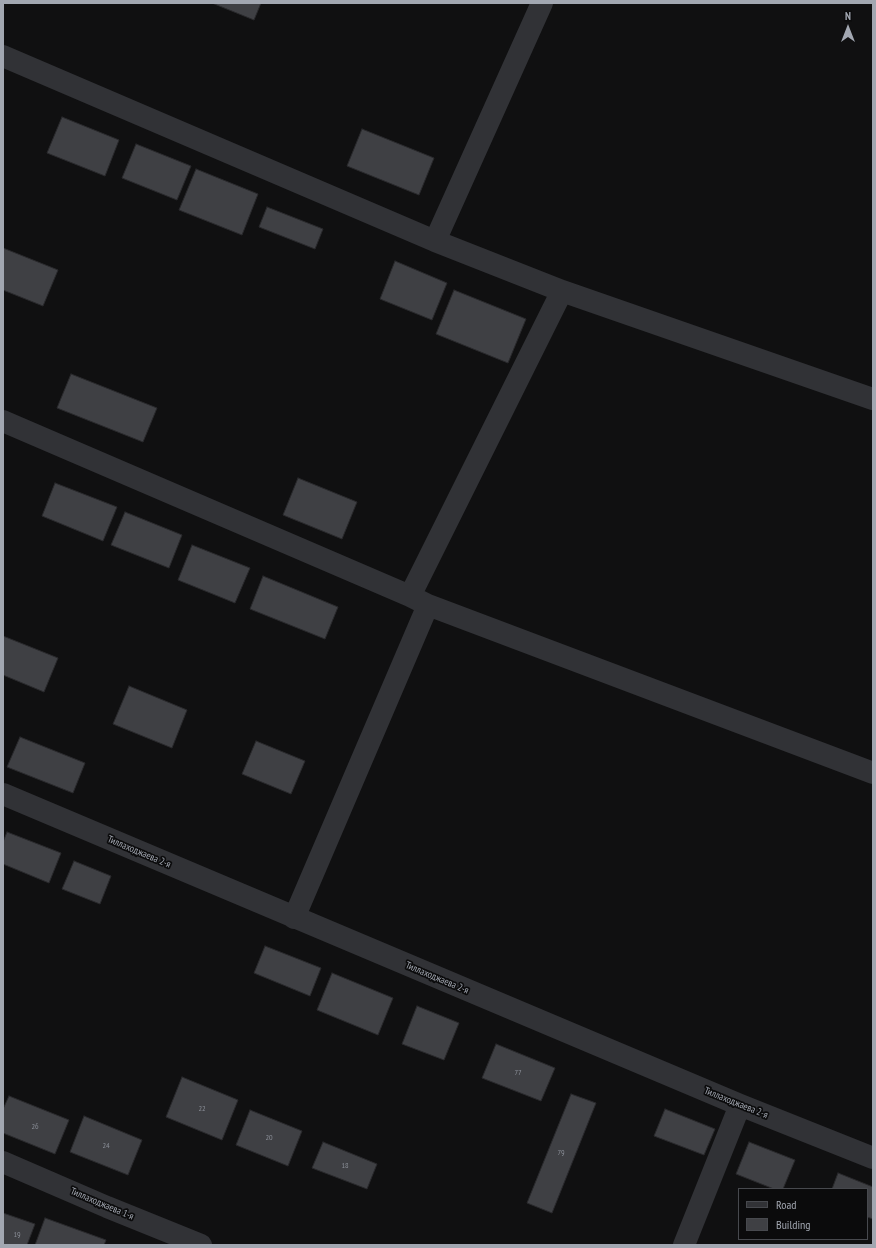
<!DOCTYPE html>
<meta charset="utf-8">
<style>
body{margin:0}
#map{position:relative;width:876px;height:1248px;overflow:hidden;background:#101011;font-family:"PT Sans Narrow",sans-serif}
canvas{display:block}
.frame{position:absolute;inset:0;border:4px solid #a2a7b1;pointer-events:none}
.legend{position:absolute;left:738px;top:1188px;width:130px;height:52px;box-sizing:border-box;background:#0b0b0c;border:1px solid #47494e;margin:0;padding:5px 7px;list-style:none;font-size:12px;color:#a2a7b1}
.legend li{display:flex;align-items:center;gap:8px;height:20px}
.legend b{width:20px;border:1px solid #47494e}
.north{position:absolute;left:828px;top:8px;width:40px;height:40px;-webkit-text-stroke:3px #0b0b0c;paint-order:stroke;rotate:0deg;font-size:11px;font-weight:700;line-height:16px;text-align:center;color:#a2a7b1}
.north::after{content:'';display:block;margin:auto;width:14px;height:18px;background:#a2a7b1;clip-path:polygon(50% 0,100% 100%,50% 72%,0 100%)}
</style>
<div id="map">
<canvas width="876" height="1248"></canvas>
<div class="frame"></div>
<ul class="legend">
<li><b style="height:5px;background:#313236"></b>Road</li>
<li><b style="height:11px;background:#3f4044"></b>Building</li>
</ul>
<div class="north">N</div>
</div>
<script>
const c = document.querySelector('canvas').getContext('2d');
c.lineJoin = 'round';
function paint(path, color) { c.fillStyle = color; c.fill(path, 'evenodd'); }
const toPath = rows => new Path2D(rows.map(r => 'M' + r).join(''));
function stroke(path, color, width, dash) { c.strokeStyle = color; c.lineWidth = width; c.lineCap = dash ? 'butt' : 'round'; c.setLineDash(dash || []); c.stroke(path); }
function drawText(font, color, halo, rows, align = 'center') {
  c.font = font + ' "PT Sans Narrow",sans-serif'; c.lineWidth = 3.5; c.setLineDash([]); c.textBaseline = 'middle'; c.strokeStyle = halo; c.fillStyle = color; for (const [text, x, y, turn = 0] of rows) {
    c.save(); c.translate(x, y); c.rotate((+turn || 0) * Math.PI / 180); c.textAlign = isNaN(turn) ? turn : align; if (halo) c.strokeText(text, 0, 0); c.fillText(text, 0, 0); c.restore();
  }
}
const building = toPath([
 [212,3,261,3,254,20,212,3],
 [62,117,119,140,105,176,47,153,62,117],
 [362,129,434,158,419,195,347,166,362,129],
 [136,144,191,166,177,200,122,178,136,144],
 [196,169,258,194,242,235,179,210,196,169],
 [267,207,323,229,315,249,259,227,267,207],
 [3,248,58,270,43,306,3,290,3,248],
 [395,261,447,283,432,320,380,299,395,261],
 [454,290,526,319,508,363,436,334,454,290],
 [71,374,157,408,143,442,57,408,71,374],
 [298,478,357,502,342,539,283,515,298,478],
 [55,483,117,507,103,541,42,516,55,483],
 [125,512,182,535,169,568,111,545,125,512],
 [192,545,250,568,235,603,178,580,192,545],
 [263,576,338,607,325,639,250,609,263,576],
 [3,636,58,658,44,692,3,675,3,636],
 [129,686,187,710,172,748,113,724,129,686],
 [20,737,85,763,73,793,7,767,20,737],
 [256,741,305,761,291,794,242,774,256,741],
 [7,832,61,853,49,883,3,864,3,842,7,832],
 [74,861,111,876,100,904,62,889,74,861],
 [265,946,321,968,310,996,254,973,265,946],
 [332,973,393,998,378,1035,317,1010,332,973],
 [417,1006,459,1023,444,1060,402,1044,417,1006],
 [496,1044,555,1068,541,1101,482,1078,496,1044],
 [182,1077,238,1100,222,1140,166,1117,182,1077],
 [571,1094,596,1103,552,1213,527,1203,571,1094],
 [9,1096,69,1120,55,1154,3,1133,3,1109,9,1096],
 [665,1109,715,1129,704,1155,654,1136,665,1109],
 [250,1110,302,1131,288,1166,236,1145,250,1110],
 [84,1116,142,1140,128,1175,70,1152,84,1116],
 [323,1142,377,1164,367,1189,312,1168,323,1142],
 [749,1142,795,1160,783,1189,774,1189,736,1174,749,1142],
 [838,1173,873,1187,873,1219,867,1217,867,1189,832,1189,838,1173],
 [3,1213,35,1224,27,1245,3,1245,3,1213],
 [45,1218,106,1240,104,1245,35,1245,45,1218]
]);
paint(building, '#3f4044');
stroke(building, '#2a2a2d', 1);
stroke(toPath([
 [3,56,435,241,562,291,873,399],
 [435,241,542,3],
 [3,421,410,596,428,605,873,773],
 [410,596,562,291],
 [3,794,740,1105,873,1158],
 [294,918,428,605],
 [3,1162,107,1207,201,1245],
 [684,1245,740,1105]
]), '#313236', 22);
drawText('8px', '#898d96', null, [
 ["77",518,1073],
 ["22",202,1109],
 ["26",35,1127],
 ["20",269,1138],
 ["24",106,1146],
 ["79",561,1153],
 ["18",345,1166],
 ["19",17,1235]
]);
drawText('10px', '#a2a7b1', '#0b0b0c', [
 ["Тиллаходжаева 2-я",139,852,23],
 ["Тиллаходжаева 2-я",437,978,23],
 ["Тиллаходжаева 2-я",736,1103,22],
 ["Тиллаходжаева 1-я",102,1204,23]
]);
</script>
